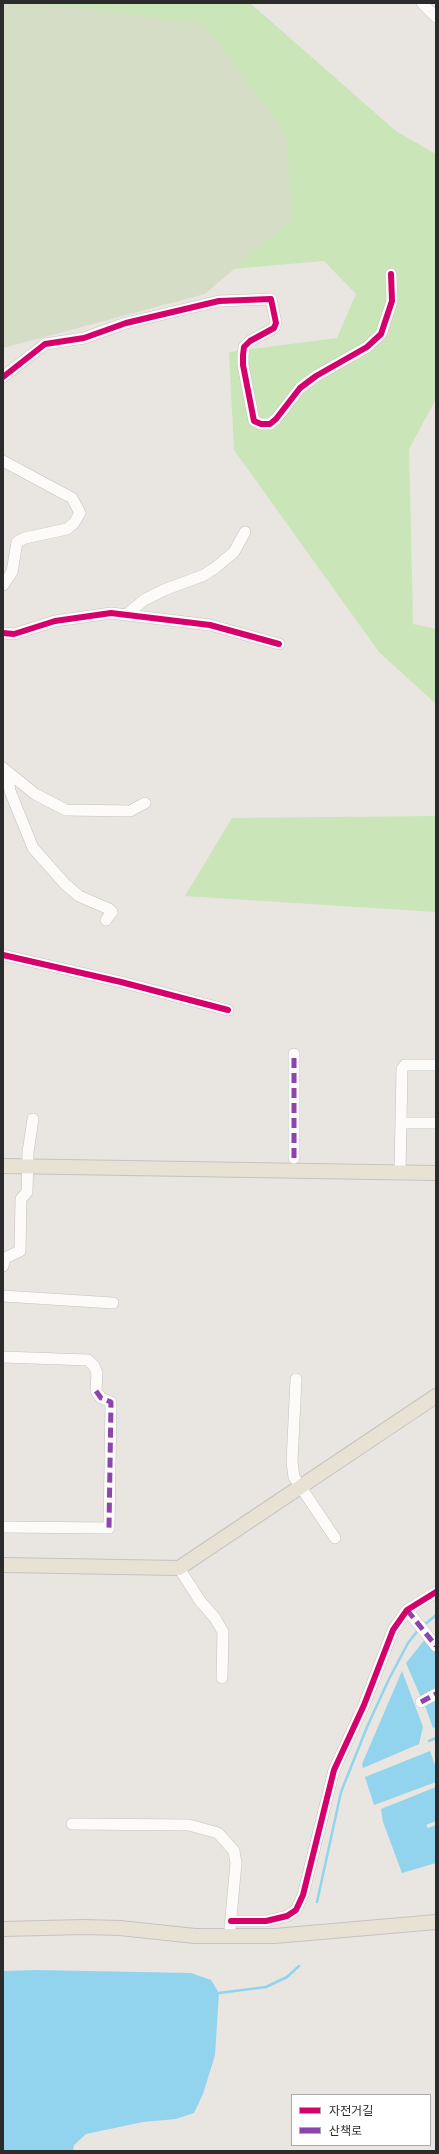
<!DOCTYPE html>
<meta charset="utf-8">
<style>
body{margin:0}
#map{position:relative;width:439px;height:2154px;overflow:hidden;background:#e9e5e0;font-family:"Sofia Sans Condensed","Noto Sans KR",sans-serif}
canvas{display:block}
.frame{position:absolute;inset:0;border:4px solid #2b2b2b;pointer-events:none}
.legend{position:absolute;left:291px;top:2094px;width:140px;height:52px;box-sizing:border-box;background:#fff;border:1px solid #aaa;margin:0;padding:5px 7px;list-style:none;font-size:12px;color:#2b2b2b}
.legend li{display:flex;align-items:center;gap:8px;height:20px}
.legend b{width:20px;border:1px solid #aaa}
</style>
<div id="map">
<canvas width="439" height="2154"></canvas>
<div class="frame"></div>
<ul class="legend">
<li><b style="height:5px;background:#d6006c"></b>자전거길</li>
<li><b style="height:5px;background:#8e44ad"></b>산책로</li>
</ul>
</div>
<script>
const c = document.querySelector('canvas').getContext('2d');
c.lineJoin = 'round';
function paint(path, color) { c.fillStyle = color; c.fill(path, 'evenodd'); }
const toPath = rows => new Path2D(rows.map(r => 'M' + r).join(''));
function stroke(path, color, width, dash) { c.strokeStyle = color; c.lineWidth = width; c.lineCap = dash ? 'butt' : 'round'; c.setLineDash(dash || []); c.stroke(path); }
paint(toPath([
 [3,3,250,3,397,132,436,154,436,399,409,449,413,624,436,629,436,704,379,652,234,450,229,352,337,338,356,294,324,261,184,273],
 [436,816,436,912,185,896,232,818]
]), '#cae5b8');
paint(toPath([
 [3,3,37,3,84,8,205,25,286,134,292,219,205,294,3,348]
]), '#d5ddc7');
paint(toPath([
 [426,1638,436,1650,436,1693,422,1700,406,1663],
 [402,1671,423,1727,419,1744,363,1768,362,1764],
 [436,1697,436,1727,433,1728,424,1703],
 [430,1751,436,1768,436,1782,374,1805,365,1777],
 [436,1787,436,1821,426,1825,428,1828,436,1825,436,1863,402,1873,383,1822,381,1809],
 [37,1970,191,1973,211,1980,219,1993,215,2055,203,2094,194,2113,176,2119,143,2122,86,2134,74,2145,73,2151,3,2151,3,1971]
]), '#92d4ed');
stroke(toPath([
 [423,1626,436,1615],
 [429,1741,436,1738],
 [317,1902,341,1792,367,1727,389,1679,408,1643,419,1629],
 [219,1993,266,1987,287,1977,299,1966]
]), '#92d4ed', 2.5);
const minor = toPath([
 [422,3,436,17],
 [3,377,45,344,84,338,126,323,219,301,271,299,276,323,274,328,250,341,244,347,243,355,243,365,254,421,261,424,270,424,276,419,300,388,316,376,367,347,381,334,392,301,391,274],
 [3,461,72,498,80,513,74,523,67,529,25,538,17,542,12,572,3,585],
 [126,615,144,600,164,590,204,575,215,568,234,552,245,532],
 [3,633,14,634,55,621,111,613,210,625,279,644],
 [3,768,35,794,66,810,130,811,145,803],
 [10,774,8,780,10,791,33,848,65,884,79,896,109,909,112,912,106,920],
 [3,955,121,982,228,1010],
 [401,1123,436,1123],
 [294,1158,294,1054],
 [400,1172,402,1069,405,1065,436,1065],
 [3,1266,5,1258,20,1251,21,1199,27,1192,28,1152,33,1119],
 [3,1296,113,1303],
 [3,1357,88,1360,94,1366,97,1373,96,1391,101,1398,111,1402,109,1528,3,1527],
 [296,1379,292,1462,294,1477,335,1538],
 [179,1568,200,1601,215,1618,223,1632,222,1678],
 [407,1610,436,1646],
 [421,1702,436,1694],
 [72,1824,189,1825,218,1833,234,1851,236,1863,230,1928],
 [231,1921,266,1921,287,1916,296,1910,303,1895,334,1770,364,1705,393,1630,407,1610,436,1592]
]);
const major = toPath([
 [3,1166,436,1173],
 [3,1565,179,1568,436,1396],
 [3,1929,84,1927,120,1928,195,1936,275,1936,436,1922]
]);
stroke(minor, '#c3c1c2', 12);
stroke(major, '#c5c3c1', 16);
stroke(minor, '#fcfbfa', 11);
stroke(major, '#e7e2d3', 14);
stroke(toPath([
 [294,1158,294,1054],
 [96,1391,101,1398,111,1402,109,1528],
 [407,1610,436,1646],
 [421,1702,436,1694]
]), '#8e44ad', 5, [10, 5]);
stroke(toPath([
 [3,377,45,344,84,338,126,323,219,301,271,299,276,323,274,328,250,341,244,347,243,355,243,365,254,421,261,424,270,424,276,419,300,388,316,376,367,347,381,334,392,301,391,274],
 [3,633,14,634,55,621,111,613,210,625,279,644],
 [3,955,121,982,228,1010],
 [231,1921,266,1921,287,1916,296,1910,303,1895,334,1770,364,1705,393,1630,407,1610,436,1592]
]), '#d6006c', 6);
</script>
